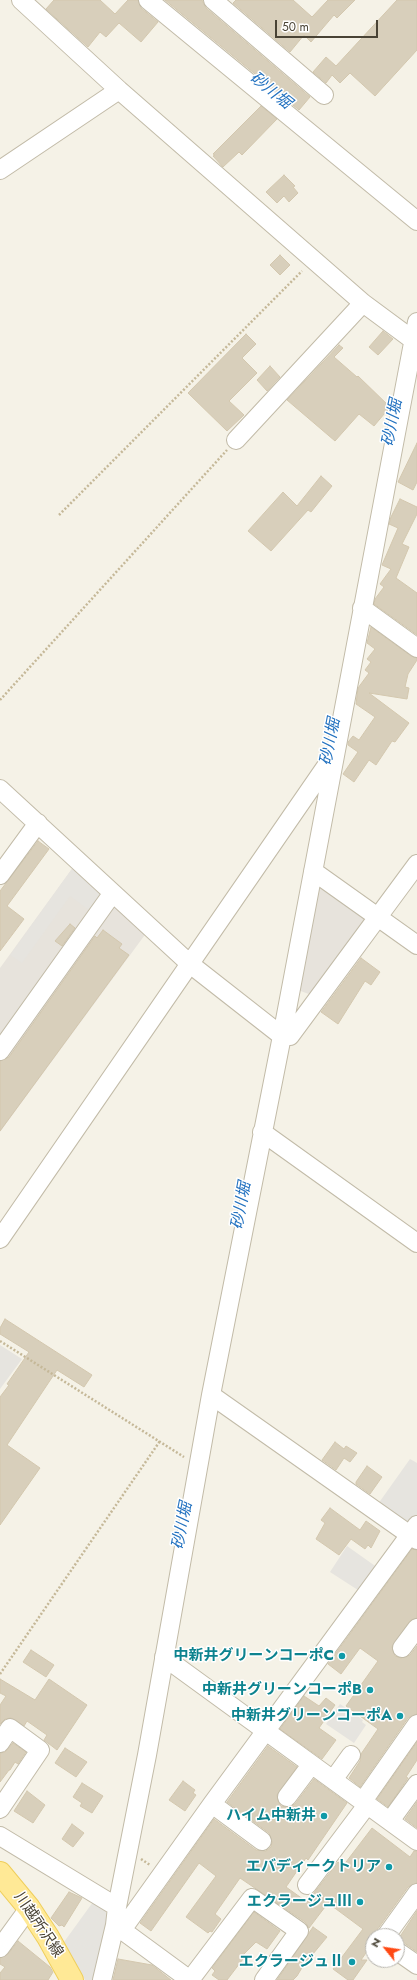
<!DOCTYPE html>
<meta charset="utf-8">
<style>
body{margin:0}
#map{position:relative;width:417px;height:1980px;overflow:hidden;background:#f5f2e7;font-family:Jost,sans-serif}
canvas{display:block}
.north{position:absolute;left:365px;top:1928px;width:40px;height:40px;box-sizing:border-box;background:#fff;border:1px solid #b6b4ae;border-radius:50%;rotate:300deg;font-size:11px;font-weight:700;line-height:16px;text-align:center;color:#494335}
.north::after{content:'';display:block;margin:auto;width:14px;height:18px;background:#ff4914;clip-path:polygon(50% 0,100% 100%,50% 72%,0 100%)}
.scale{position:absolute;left:275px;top:20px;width:103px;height:18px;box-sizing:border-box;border:2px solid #494335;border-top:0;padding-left:5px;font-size:12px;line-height:14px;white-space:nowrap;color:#494335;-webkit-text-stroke:3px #fff;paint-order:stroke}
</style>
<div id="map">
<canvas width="417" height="1980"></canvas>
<div class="north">N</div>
<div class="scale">50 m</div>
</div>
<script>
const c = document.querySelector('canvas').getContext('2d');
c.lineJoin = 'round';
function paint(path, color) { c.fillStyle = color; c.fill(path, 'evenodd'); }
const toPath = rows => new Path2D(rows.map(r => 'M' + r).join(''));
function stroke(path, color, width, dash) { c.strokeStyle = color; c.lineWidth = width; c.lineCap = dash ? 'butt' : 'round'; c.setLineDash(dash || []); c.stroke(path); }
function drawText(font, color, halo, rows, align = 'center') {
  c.font = font + ' Jost,"Noto Sans JP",sans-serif'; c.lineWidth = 3; c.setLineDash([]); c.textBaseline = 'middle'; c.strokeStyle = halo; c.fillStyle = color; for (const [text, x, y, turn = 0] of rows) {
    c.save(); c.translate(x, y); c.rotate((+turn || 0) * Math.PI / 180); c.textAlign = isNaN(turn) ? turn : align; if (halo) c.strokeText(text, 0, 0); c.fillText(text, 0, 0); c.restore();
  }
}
paint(toPath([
 [74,866,147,932,0,1132,0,968],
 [319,881,370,919,314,996,298,990]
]), '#e7e3dc');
paint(toPath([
 [74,866,103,892,93,913,70,896,22,963,10,955],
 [0,1345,22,1359,0,1389],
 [410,1459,417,1463,417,1515,409,1526,378,1504],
 [347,1546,378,1568,361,1592,330,1572],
 [340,1704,363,1720,362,1722,366,1725,354,1743,326,1724],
 [93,1902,104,1908,108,1917,96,1980,85,1980,64,1942]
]), '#e6e4df');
const building = toPath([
 [54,0,100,0,115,14,128,0,138,0,141,8,158,22,141,42,119,23,106,37,100,32,88,47,46,9,54,0],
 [165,0,202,0,206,8,310,97,299,110,165,0],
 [236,0,293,0,312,17,328,0,355,0,337,18,334,15,311,42,304,35,290,52,233,3,236,0],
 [397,0,417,0,417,50,375,96,350,73,340,83,332,75,326,83,313,72,326,57,336,66,397,0],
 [261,106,277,119,242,155,239,152,223,167,213,156,215,155,213,154,261,106],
 [284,175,295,186,293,187,298,193,289,202,284,196,277,203,266,192,284,175],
 [280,255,290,265,280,275,270,265,280,255],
 [383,331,393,339,378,355,369,347,383,331],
 [246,334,256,344,242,358,257,373,229,401,244,415,227,431,188,393,246,334],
 [339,345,343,348,334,357,357,377,358,376,390,407,374,426,359,414,335,441,287,400,339,345],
 [270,366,280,377,267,391,257,380,270,366],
 [417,443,417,482,413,490,398,482,417,443],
 [321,476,332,486,311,512,308,510,271,551,248,531,283,492,297,506,321,476],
 [400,499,417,507,417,514,402,544,409,547,396,578,417,593,417,635,374,604,375,599,384,587,380,584,391,569,382,565,398,528,389,524,391,517,400,499],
 [371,627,411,656,417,658,417,660,408,674,405,687,409,688,407,699,369,693,409,723,395,742,392,741,376,765,369,760,354,782,343,774,358,752,348,745,348,742,353,736,359,740,375,717,356,704,358,688,369,673,365,670,371,662,367,659,375,649,367,643,371,627],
 [38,841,49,849,7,906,24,919,0,951,0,891,38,841],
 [70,924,75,928,62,946,55,941,70,924],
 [103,930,122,944,119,948,129,955,0,1131,0,1061,9,1057,95,936,97,938,103,930],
 [361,958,380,972,371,985,365,981,338,1024,321,1012,361,958],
 [5,1319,92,1375,84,1387,57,1370,7,1445,40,1468,0,1525,0,1397,9,1385,7,1384,29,1352,0,1334,0,1328,5,1319],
 [335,1442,344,1449,346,1446,357,1453,350,1462,344,1458,336,1470,322,1460,335,1442],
 [367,1466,382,1477,370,1494,356,1484,356,1482,367,1466],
 [330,1508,360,1530,366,1521,380,1531,371,1548,368,1545,365,1549,351,1539,339,1555,316,1539,325,1523,321,1520,330,1508],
 [412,1549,417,1550,417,1618,409,1622,392,1647,395,1656,401,1658,410,1655,417,1646,417,1714,408,1718,360,1787,349,1778,360,1761,361,1754,378,1729,346,1706,378,1661,360,1648,341,1674,328,1664,412,1549],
 [31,1650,54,1665,46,1677,23,1662,31,1650],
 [0,1679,35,1700,49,1679,87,1705,57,1750,44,1740,47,1735,27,1721,24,1726,11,1718,5,1719,0,1724,0,1705,6,1696,0,1693,0,1679],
 [304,1696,319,1706,326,1698,335,1705,319,1728,336,1740,322,1759,280,1729,304,1696],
 [417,1742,417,1760,406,1777,408,1778,388,1807,377,1799,417,1742],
 [13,1743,26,1752,18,1764,15,1762,10,1770,9,1770,0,1782,0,1753,5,1752,13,1743],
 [268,1746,297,1767,277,1795,278,1801,281,1806,286,1807,295,1804,314,1779,347,1803,308,1860,306,1858,286,1887,307,1902,338,1862,343,1866,372,1828,410,1857,414,1851,417,1851,417,1883,408,1887,377,1930,376,1936,373,1936,373,1943,361,1960,367,1960,353,1980,348,1980,333,1969,363,1929,328,1903,309,1928,305,1922,240,1878,215,1914,221,1919,212,1932,210,1931,208,1933,186,1917,216,1876,199,1863,151,1931,140,1923,214,1819,256,1850,266,1851,271,1847,272,1842,269,1833,227,1802,268,1746],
 [65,1748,87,1762,76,1777,55,1763,65,1748],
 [183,1781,195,1790,193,1793,196,1795,185,1811,169,1800,183,1781],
 [82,1783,103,1796,92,1813,80,1806,82,1803,73,1797,82,1783],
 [27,1791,45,1805,33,1823,14,1811,27,1791],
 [417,1802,417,1828,405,1819,417,1802],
 [72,1824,84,1833,73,1847,62,1839,72,1824],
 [69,1892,82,1898,64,1927,62,1925,59,1926,51,1918,69,1892],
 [417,1911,417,1952,403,1942,397,1941,417,1911],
 [254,1912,280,1931,267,1949,256,1942,241,1957,243,1959,227,1980,219,1980,212,1975,215,1971,212,1968,254,1912],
 [313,1927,327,1937,303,1966,297,1976,293,1980,277,1980,313,1927],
 [18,1941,50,1967,53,1972,48,1980,0,1980,0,1973,5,1967,0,1964,0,1958,8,1954,18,1941],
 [118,1959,152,1965,171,1980,113,1980,118,1959]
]);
paint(building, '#d8cfbb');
stroke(building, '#d3c7ae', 1);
const minor = toPath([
 [21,0,119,90,363,303,417,343],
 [148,0,417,221],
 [213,0,324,95],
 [0,170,119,90],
 [236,440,363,303],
 [362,608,417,648],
 [0,789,190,964,282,1036,290,1036,417,864],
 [313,871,417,945],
 [0,875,38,823],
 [0,1051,112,894],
 [262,1132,417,1243],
 [0,1239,331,759],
 [211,1395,417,1540],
 [402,1648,417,1628],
 [164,1657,417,1841],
 [0,1743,10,1728,40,1750,0,1809],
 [333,1780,351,1755],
 [287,1797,311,1765],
 [363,1801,417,1724],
 [212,1804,262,1841],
 [390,1821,417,1784],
 [0,1836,117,1907],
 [307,1885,367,1805],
 [115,1925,190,1980],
 [122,1930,212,1804,417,1525],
 [386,1936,417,1893],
 [0,1948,29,1908],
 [397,1951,417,1965],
 [102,1980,115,1925,117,1907,147,1755,211,1395,282,1036,417,322],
 [190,1980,252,1898,299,1931,264,1980]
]);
const major = toPath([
 [0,1873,29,1908,48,1937,72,1980]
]);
stroke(minor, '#c2bba8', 20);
stroke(major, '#efce5b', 24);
stroke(toPath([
 [59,515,302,271],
 [0,700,227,450],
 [0,1341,184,1457],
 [0,1674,160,1441],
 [141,1859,150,1865]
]), '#c5b898', 2.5, [2, 2]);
stroke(minor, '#fff', 18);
stroke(major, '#ffe996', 22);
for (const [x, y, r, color] of [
 [342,1656,4,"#0f9aa8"],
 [370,1690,4,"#0f9aa8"],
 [400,1716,4,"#0f9aa8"],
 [324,1816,4,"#0f9aa8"],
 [389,1867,4,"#0f9aa8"],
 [360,1902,4,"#0f9aa8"],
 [352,1962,4,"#0f9aa8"]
]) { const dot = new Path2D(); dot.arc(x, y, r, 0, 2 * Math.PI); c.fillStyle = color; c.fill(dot); stroke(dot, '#fff', 1.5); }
drawText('bold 15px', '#0d838f', '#fff', [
 ["中新井グリーンコーポC",334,1656],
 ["中新井グリーンコーポB",362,1690],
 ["中新井グリーンコーポA",392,1716],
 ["ハイム中新井",316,1816],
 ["エバディークトリア",381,1867],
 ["エクラージュⅢ",352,1902],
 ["エクラージュⅡ",344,1962]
], 'right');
drawText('15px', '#494335', '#fff', [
 ["川越所沢線",38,1925,56]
]);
drawText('italic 16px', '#2372c0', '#fff', [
 ["砂川堀",270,91,39],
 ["砂川堀",393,423,-79],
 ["砂川堀",331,742,-79],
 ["砂川堀",242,1206,-80],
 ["砂川堀",183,1526,-79]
]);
</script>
